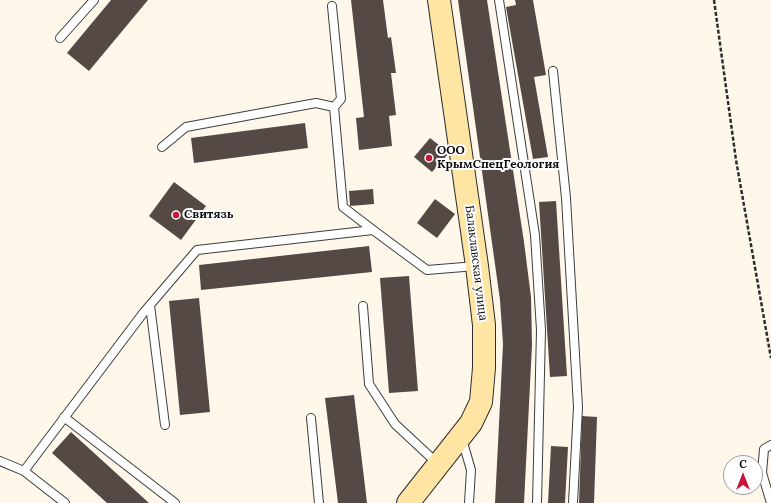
<!DOCTYPE html>
<meta charset="utf-8">
<style>
body{margin:0}
#map{position:relative;width:771px;height:503px;overflow:hidden;background:#fff7e9;font-family:Lora,serif}
canvas{display:block}
.north{position:absolute;left:723px;top:455px;width:40px;height:40px;box-sizing:border-box;background:#fff;border:1px solid #9d9d9d;border-radius:50%;rotate:0deg;font-size:11px;font-weight:700;line-height:16px;text-align:center;color:#0b0b0b}
.north::after{content:'';display:block;margin:auto;width:14px;height:18px;background:#c8153d;clip-path:polygon(50% 0,100% 100%,50% 72%,0 100%)}
</style>
<div id="map">
<canvas width="771" height="503"></canvas>
<div class="north">С</div>
</div>
<script>
const c = document.querySelector('canvas').getContext('2d');
c.lineJoin = 'round';
function paint(path, color) { c.fillStyle = color; c.fill(path, 'evenodd'); }
const toPath = rows => new Path2D(rows.map(r => 'M' + r).join(''));
function stroke(path, color, width, dash) { c.strokeStyle = color; c.lineWidth = width; c.lineCap = dash ? 'butt' : 'round'; c.setLineDash(dash || []); c.stroke(path); }
function drawText(font, color, halo, rows, align = 'center') {
  c.font = font + ' Lora,serif'; c.lineWidth = 4; c.setLineDash([]); c.textBaseline = 'middle'; c.strokeStyle = halo; c.fillStyle = color; for (const [text, x, y, turn = 0] of rows) {
    c.save(); c.translate(x, y); c.rotate((+turn || 0) * Math.PI / 180); c.textAlign = isNaN(turn) ? turn : align; if (halo) c.strokeText(text, 0, 0); c.fillText(text, 0, 0); c.restore();
  }
}
paint(toPath([
 [111,0,148,0,89,71,67,53],
 [351,0,383,0,388,38,391,37,396,73,391,73,396,115,389,116,392,146,359,150,356,118,364,117],
 [458,0,487,0,524,242,531,297,532,345,524,503,495,503,503,344,500,300],
 [515,0,533,0,546,75,534,77,548,157,533,159,506,7,516,5],
 [305,123,308,148,194,163,191,138],
 [430,138,449,153,432,172,414,157],
 [174,182,206,206,181,240,149,216],
 [373,189,374,204,350,206,349,191],
 [435,199,455,214,437,238,417,223],
 [556,201,567,376,550,377,539,202],
 [369,246,372,272,201,290,199,265],
 [409,276,418,391,389,393,380,278],
 [199,298,210,412,180,415,169,301],
 [354,395,367,503,338,503,325,398],
 [582,416,597,417,594,503,579,503],
 [71,432,149,503,107,503,52,453],
 [551,446,568,447,565,503,548,503]
]), '#554946');
const lane = toPath([
 [499,0,535,235,541,330,537,503],
 [332,6,341,99,334,107,343,207,373,230],
 [60,38,94,0],
 [553,71,566,198,578,407,573,503],
 [162,147,186,127,316,103,334,107],
 [150,305,165,425],
 [363,306,369,384,395,424,438,464],
 [64,417,175,503],
 [311,418,319,503],
 [462,439,471,470,469,503],
 [0,461,24,471],
 [65,503,24,471,144,312,197,250,373,230,427,270,476,266],
 [771,503,762,473,764,449,771,445]
]);
const secondary = toPath([
 [408,503,471,423,481,402,484,368,484,325,477,266,439,0]
]);
stroke(lane, '#3e3e3e', 10);
stroke(secondary, '#2d2d2d', 24);
stroke(toPath([
 [714,0,736,160,771,358]
]), '#2d2d2d', 2.5, [4, 2]);
stroke(lane, '#fff', 8);
stroke(secondary, '#ffe5a4', 22);
for (const [x, y, r, color] of [
 [429,158,4,"#c8153d"],
 [176,215,4,"#c8153d"]
]) { const dot = new Path2D(); dot.arc(x, y, r, 0, 2 * Math.PI); c.fillStyle = color; c.fill(dot); stroke(dot, '#fff', 1.5); }
drawText('bold 12px', '#0b0b0b', '#fff', [
 ["ООО",437,151],
 ["КрымСпецГеология",437,165],
 ["Свитязь",184,215]
], 'left');
drawText('12px', '#0b0b0b', '#fff', [
 ["Балаклавская улица",476,263,83]
]);
</script>
